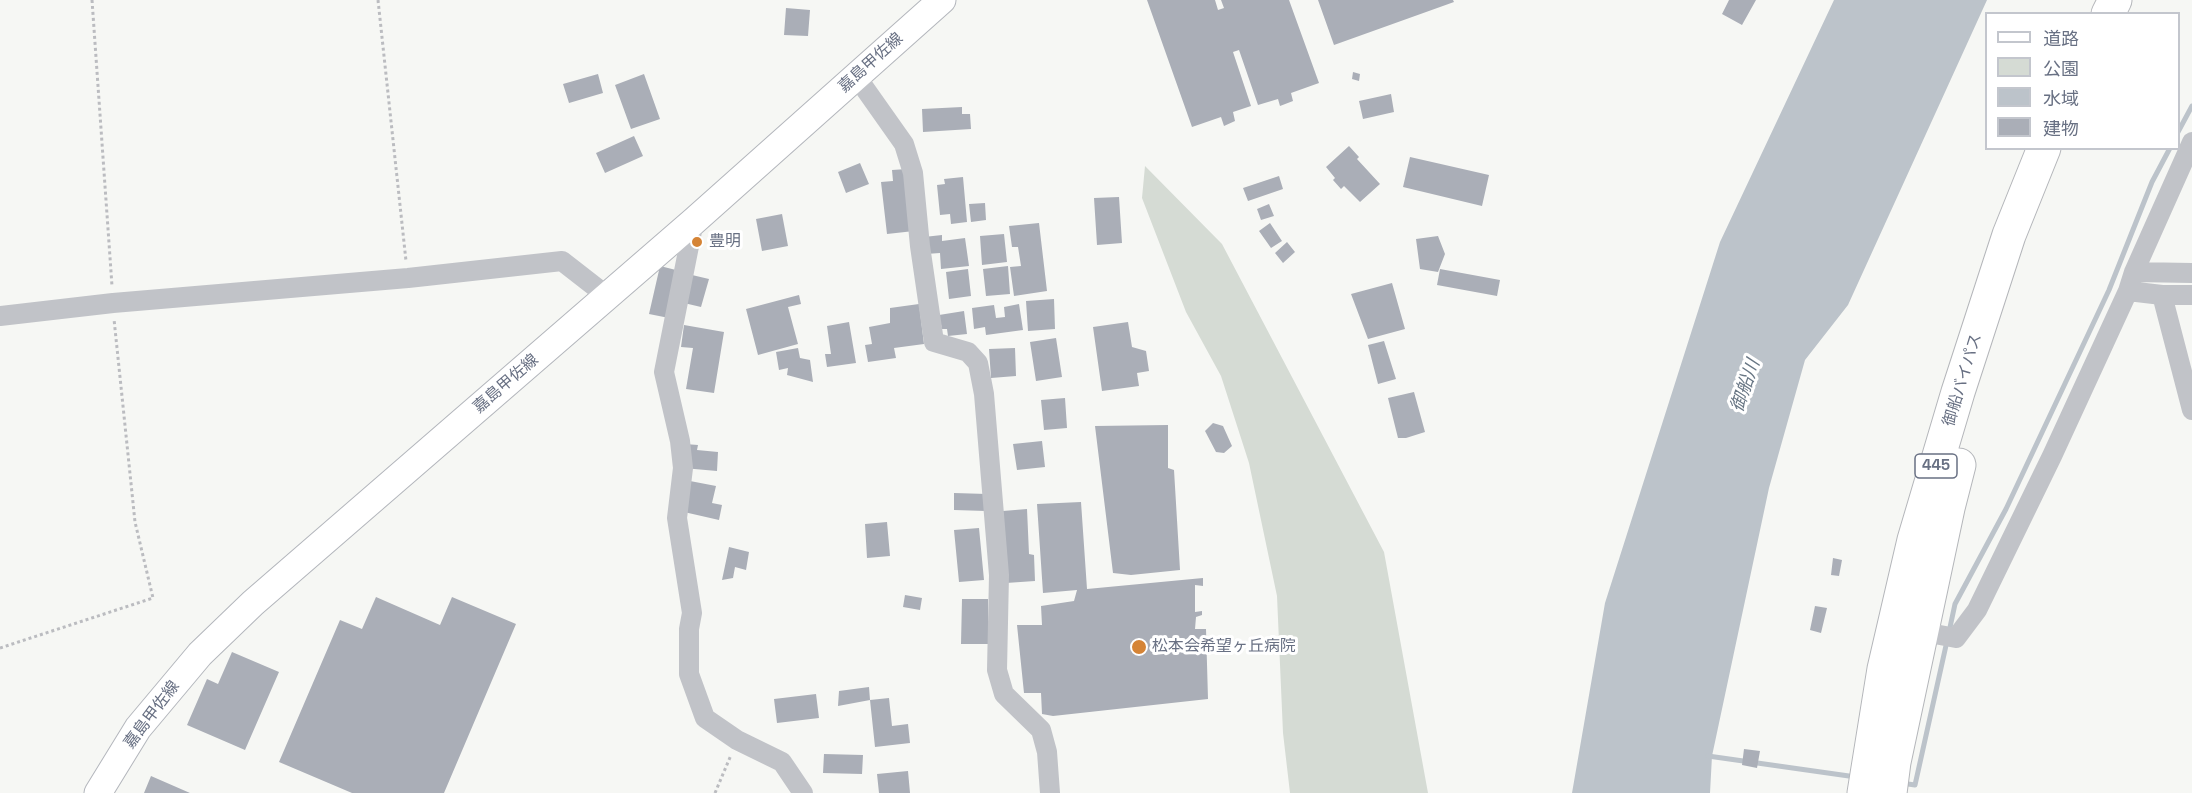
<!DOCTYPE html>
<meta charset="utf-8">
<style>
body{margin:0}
#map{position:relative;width:2192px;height:793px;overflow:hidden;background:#f6f7f4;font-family:"Space Grotesk","Noto Sans JP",sans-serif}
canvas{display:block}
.legend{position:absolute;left:1985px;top:12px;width:195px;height:138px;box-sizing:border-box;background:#fff;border:2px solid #c3c6cd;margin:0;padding:8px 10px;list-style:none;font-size:18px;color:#687083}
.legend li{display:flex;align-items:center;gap:12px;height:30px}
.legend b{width:30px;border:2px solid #c3c6cd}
</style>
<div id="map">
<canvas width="2192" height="793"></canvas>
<ul class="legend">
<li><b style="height:8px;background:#fff"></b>道路</li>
<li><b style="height:16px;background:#d5dbd4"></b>公園</li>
<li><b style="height:16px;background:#bcc3ca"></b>水域</li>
<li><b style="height:16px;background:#aaaeb7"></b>建物</li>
</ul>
</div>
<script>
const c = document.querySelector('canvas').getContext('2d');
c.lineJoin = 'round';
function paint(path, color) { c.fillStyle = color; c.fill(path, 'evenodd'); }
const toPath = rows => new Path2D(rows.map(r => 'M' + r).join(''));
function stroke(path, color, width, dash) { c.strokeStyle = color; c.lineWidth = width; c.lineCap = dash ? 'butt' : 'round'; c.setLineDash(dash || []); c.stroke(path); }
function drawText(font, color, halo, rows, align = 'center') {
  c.font = font + ' "Space Grotesk","Noto Sans JP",sans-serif'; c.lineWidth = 6; c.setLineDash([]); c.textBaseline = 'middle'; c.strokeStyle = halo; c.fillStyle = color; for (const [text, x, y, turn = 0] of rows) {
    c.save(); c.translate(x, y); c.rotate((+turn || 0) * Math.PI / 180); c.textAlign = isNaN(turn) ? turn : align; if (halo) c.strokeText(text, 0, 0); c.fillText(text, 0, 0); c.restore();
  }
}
paint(toPath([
 [1145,166,1222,244,1384,552,1428,793,1290,793,1283,733,1277,596,1249,463,1221,376,1186,312,1142,198]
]), '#d5dbd4');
paint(toPath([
 [1834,0,1987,0,1848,305,1805,360,1769,488,1712,756,1710,793,1572,793,1605,603,1720,242]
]), '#bcc3ca');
stroke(toPath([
 [2178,132,2192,106],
 [1949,632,1955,604,2006,509,2109,290,2152,182,2170,148],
 [1708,756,1856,777],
 [1901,783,1915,785,1947,641]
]), '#bcc3ca', 5);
paint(toPath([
 [1147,0,1215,0,1218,10,1224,8,1221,0,1289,0,1319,83,1291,93,1293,101,1280,106,1278,99,1258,105,1239,50,1233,52,1251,106,1233,112,1235,121,1224,126,1221,117,1192,127],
 [1318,0,1453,0,1454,2,1334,45],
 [1729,0,1756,0,1742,25,1722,14],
 [786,8,810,10,808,36,784,35],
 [1353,72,1360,74,1359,81,1352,79],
 [598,74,603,93,569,103,563,84],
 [644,74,660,119,631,129,615,85],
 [1391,94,1394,112,1363,119,1359,101],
 [962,107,962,114,970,114,971,129,923,132,922,109],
 [634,136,643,156,605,173,596,153],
 [1349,146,1359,157,1357,159,1380,184,1360,202,1344,186,1341,189,1333,180,1335,178,1326,167],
 [1410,157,1489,175,1482,206,1403,187],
 [860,163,869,184,846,193,838,172],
 [907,169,914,231,887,234,881,182,893,181,892,170],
 [1279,176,1283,189,1248,201,1243,188],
 [963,177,967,222,951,224,950,214,940,215,937,185,945,184,944,179],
 [1119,197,1122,243,1097,245,1094,198],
 [985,203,986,220,971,222,969,204],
 [1269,204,1274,216,1261,220,1257,209],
 [782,214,788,246,762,251,756,219],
 [1039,223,1047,291,1014,296,1010,267,1021,266,1018,247,1012,247,1009,226],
 [1270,223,1282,241,1271,248,1259,231],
 [1004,234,1007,262,982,265,980,236],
 [942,235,942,241,965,238,969,266,941,269,940,253,926,254,924,237],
 [1438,236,1445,254,1438,272,1420,269,1416,239],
 [1287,242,1295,252,1283,263,1275,253],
 [660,266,680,271,669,318,649,314],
 [1008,266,1010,294,986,296,983,269],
 [968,269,971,296,949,299,946,272],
 [1440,269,1500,280,1497,296,1437,285],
 [692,275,709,279,701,307,684,303],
 [1392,283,1405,329,1368,339,1351,294],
 [799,295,801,304,788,307,798,344,758,355,746,309],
 [1054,299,1055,329,1028,331,1026,301],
 [919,304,924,344,894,348,896,358,868,362,865,345,872,344,869,327,890,323,890,308],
 [1019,304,1023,330,986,335,985,327,974,329,972,308,994,305,996,318,1005,317,1004,307],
 [964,311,967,334,948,336,947,329,942,329,939,315],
 [849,322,856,363,827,367,825,354,831,354,827,326],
 [1128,322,1132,347,1146,351,1149,371,1137,373,1139,386,1102,391,1093,327],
 [684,325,724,332,714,393,686,389,693,348,681,347],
 [1056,338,1062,377,1036,381,1030,342],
 [1384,341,1396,379,1378,384,1368,345],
 [798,348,800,358,810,360,813,382,787,375,788,368,779,370,776,352],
 [1015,348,1016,376,991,378,989,349],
 [1414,392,1425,432,1406,438,1398,438,1388,398],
 [1065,398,1067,428,1044,430,1041,400],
 [1213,423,1223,426,1232,446,1224,453,1216,452,1205,431],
 [1168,425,1168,468,1174,470,1180,570,1131,575,1113,573,1095,426],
 [1042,441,1045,467,1017,470,1013,444],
 [685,444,698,445,697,450,718,452,717,471,683,468],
 [690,481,716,486,712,503,722,505,719,520,684,512],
 [954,493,987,494,986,511,954,510],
 [1081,502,1087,589,1203,578,1203,586,1195,585,1195,612,1202,611,1202,615,1196,617,1195,629,1206,629,1208,699,1053,716,1042,714,1041,693,1024,693,1017,625,1042,625,1041,606,1074,601,1077,590,1043,593,1037,504],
 [1027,509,1029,554,1034,555,1035,581,1006,583,1003,511],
 [887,522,890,556,867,558,865,524],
 [979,528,984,580,959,582,954,530],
 [729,547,749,552,746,570,735,567,733,578,722,580],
 [1833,558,1842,560,1839,576,1831,575],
 [905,595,922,598,920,610,903,607],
 [376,597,440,625,452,597,516,624,444,793,352,793,279,762,340,620,362,629],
 [962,599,988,599,988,644,961,644],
 [1815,606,1827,608,1821,633,1810,630],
 [232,652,279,672,245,750,187,725,207,679,218,684],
 [869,687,870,700,889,698,892,726,908,724,910,743,875,747,870,700,838,706,839,691],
 [816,694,819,718,777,723,774,699],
 [1744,749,1760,751,1757,768,1742,765],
 [824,754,863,755,862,774,823,773],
 [908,771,910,793,879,793,877,774],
 [151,776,190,793,144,793]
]), '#aaaeb7');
const secondary = toPath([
 [98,793,138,728,200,654,253,603,694,221,942,0]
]);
const trunk = toPath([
 [2108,14,2115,0],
 [1864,793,1884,669,1914,540,1958,392,2009,235,2044,148],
 [1890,793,1894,762,1948,508,1959,465]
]);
stroke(secondary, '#b3b6bc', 29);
stroke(trunk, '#b4b6ba', 35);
stroke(toPath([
 [92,0,112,286],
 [378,0,406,261],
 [0,648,153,598,135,522,114,319],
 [715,793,731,755]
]), '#bbbcc0', 3, [3, 3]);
stroke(toPath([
 [856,76,904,144,913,173,920,246,934,342,968,352,978,363,984,394,999,575,997,670,1004,694,1041,730,1047,752,1050,793],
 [694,221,664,372,680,441,683,468,677,518,692,613,689,629,689,674,705,718,737,740,782,762,803,793],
 [2134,272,2192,273],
 [2128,291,2162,295,2192,295],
 [2162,295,2192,410],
 [0,316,113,303,408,278,562,261,607,296],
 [1913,630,1956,638,1977,610,2052,456,2128,291,2134,272,2192,142]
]), '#c1c3c8', 20);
stroke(secondary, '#fff', 27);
stroke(trunk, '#fff', 33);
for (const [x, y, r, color] of [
 [697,242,6,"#d58436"],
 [1139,647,8,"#d58436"]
]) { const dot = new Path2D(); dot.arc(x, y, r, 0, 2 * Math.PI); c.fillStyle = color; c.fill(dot); stroke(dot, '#fff', 2); }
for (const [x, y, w] of [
 [1936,466,42]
]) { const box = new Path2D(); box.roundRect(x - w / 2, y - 12, w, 24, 4.5); c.fillStyle = '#fff'; c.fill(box); stroke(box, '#687083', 1.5); }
drawText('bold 15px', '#687083', null, [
 ["445",1936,466]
]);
drawText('16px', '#687083', '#fff', [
 ["嘉島甲佐線",871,63,-42],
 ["御船バイパス",1963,380,-73],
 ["嘉島甲佐線",506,384,-41],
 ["嘉島甲佐線",152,715,-53]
]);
drawText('16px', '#687083', '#fff', [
 ["豊明",709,242],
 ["松本会希望ヶ丘病院",1152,647]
], 'left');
drawText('italic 18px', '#697785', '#fff', [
 ["御船川",1746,386,-71]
]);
</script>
